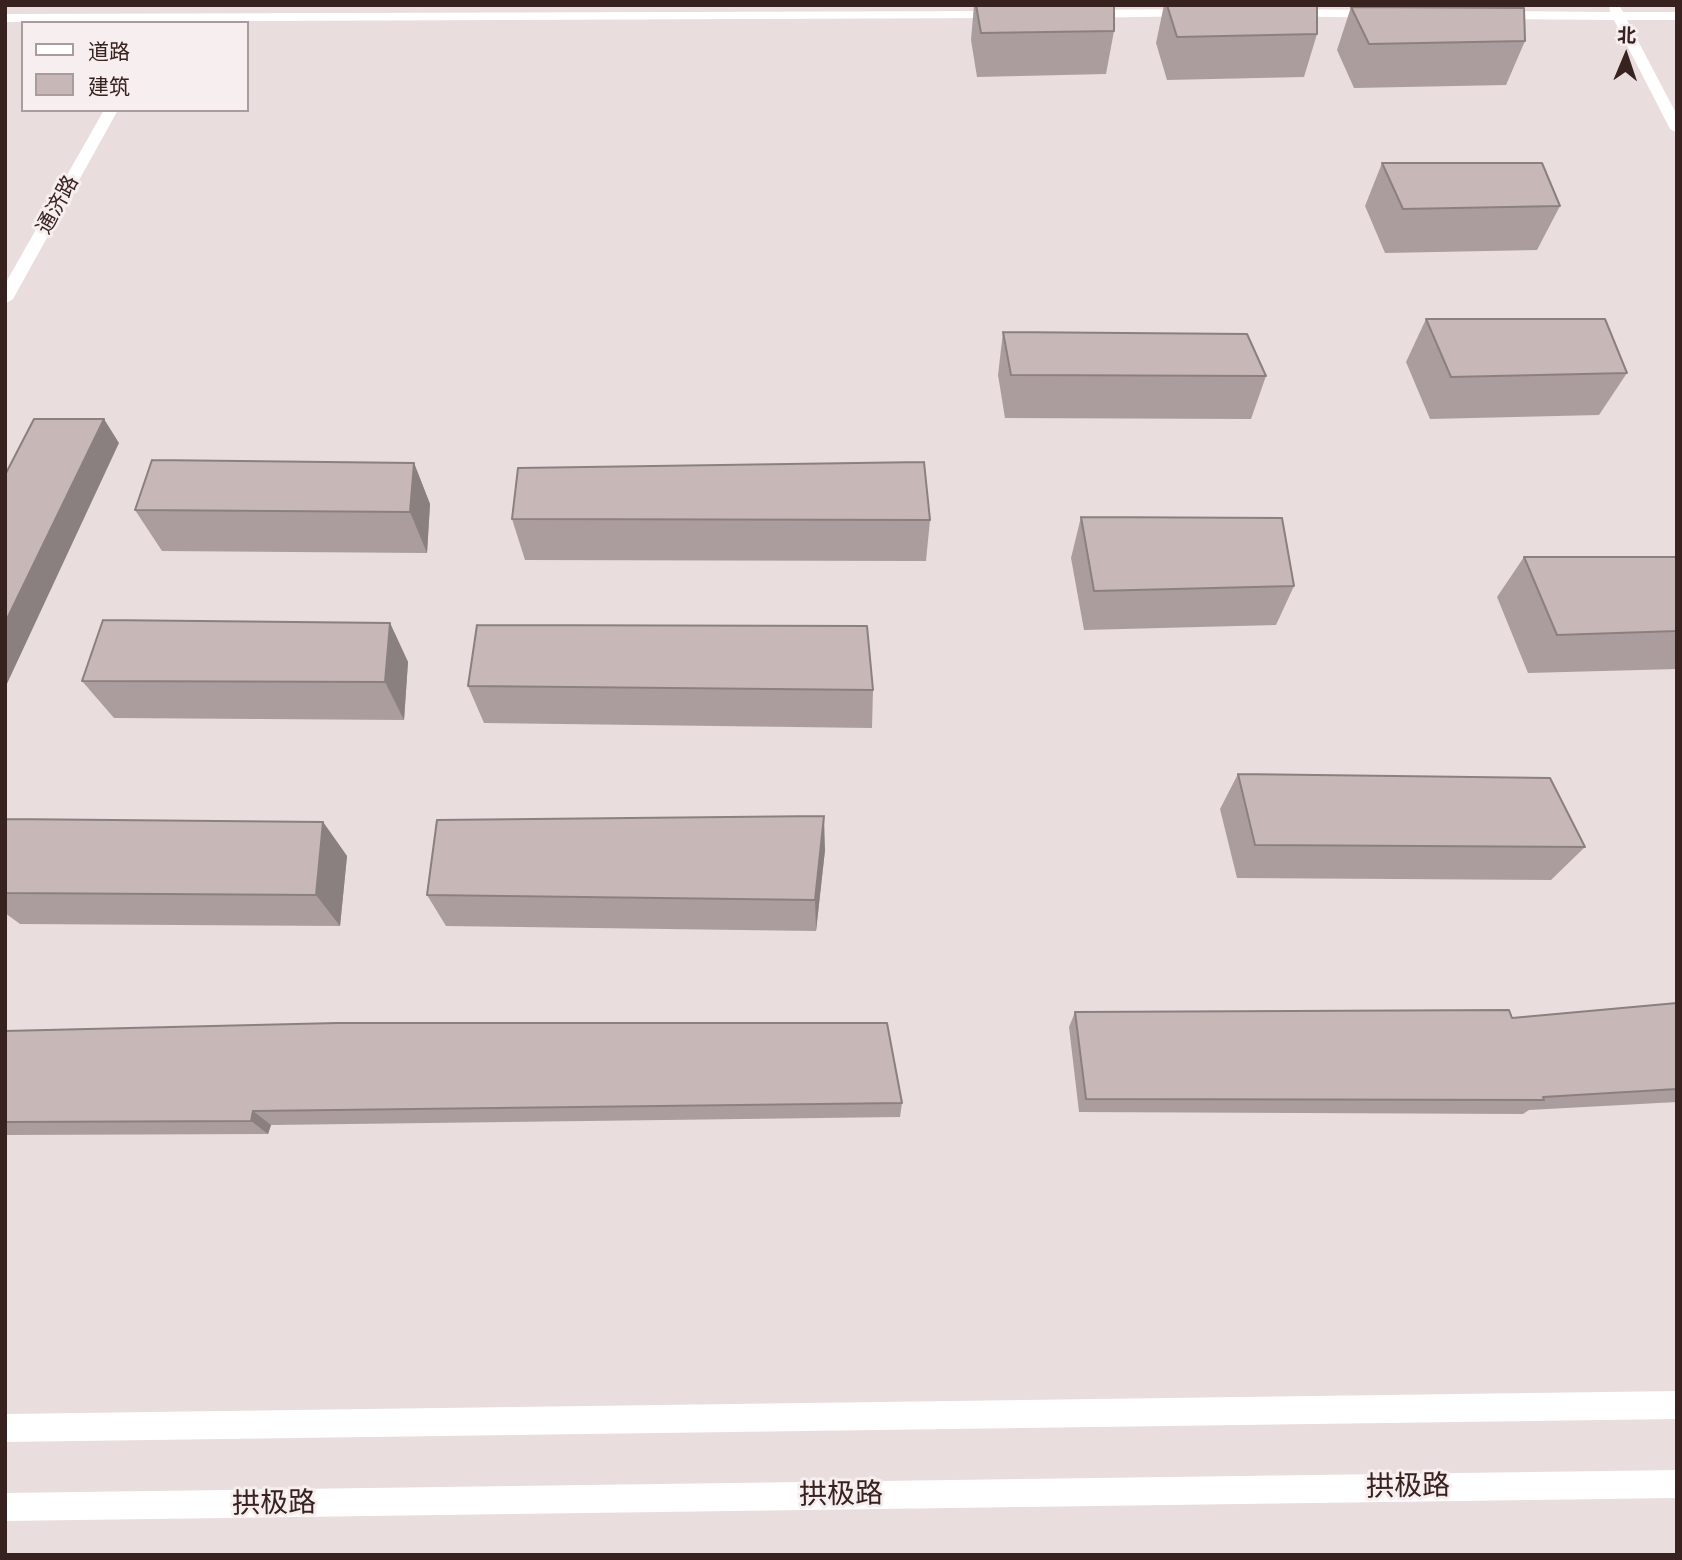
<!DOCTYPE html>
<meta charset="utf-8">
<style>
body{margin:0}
#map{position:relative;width:1682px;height:1560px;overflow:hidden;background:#e9ddde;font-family:"PT Sans","Noto Sans SC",sans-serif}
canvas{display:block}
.frame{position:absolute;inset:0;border:7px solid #38221f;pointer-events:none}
.legend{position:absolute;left:21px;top:21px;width:228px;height:91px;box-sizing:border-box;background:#f6eeef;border:2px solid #aa9c9c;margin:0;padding:9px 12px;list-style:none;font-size:21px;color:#38221f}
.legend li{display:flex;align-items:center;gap:14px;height:35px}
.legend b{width:35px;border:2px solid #aa9c9c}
.north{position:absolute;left:1591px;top:21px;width:70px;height:70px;-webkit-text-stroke:5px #f6eeef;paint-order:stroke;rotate:2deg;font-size:19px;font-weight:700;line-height:28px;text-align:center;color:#38221f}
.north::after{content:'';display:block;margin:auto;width:24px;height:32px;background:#38221f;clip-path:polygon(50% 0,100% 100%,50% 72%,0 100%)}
</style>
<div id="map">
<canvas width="1682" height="1560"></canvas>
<div class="frame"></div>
<ul class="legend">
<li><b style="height:9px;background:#fff"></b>道路</li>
<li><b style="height:19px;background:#c7b7b7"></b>建筑</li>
</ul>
<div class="north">北</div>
</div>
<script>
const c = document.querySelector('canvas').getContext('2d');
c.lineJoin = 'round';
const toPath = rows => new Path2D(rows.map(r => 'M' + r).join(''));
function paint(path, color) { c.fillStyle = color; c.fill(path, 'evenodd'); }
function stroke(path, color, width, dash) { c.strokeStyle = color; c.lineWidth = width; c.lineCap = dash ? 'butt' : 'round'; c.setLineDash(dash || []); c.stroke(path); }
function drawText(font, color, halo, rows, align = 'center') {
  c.font = font + ' "PT Sans","Noto Sans SC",sans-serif'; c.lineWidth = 6; c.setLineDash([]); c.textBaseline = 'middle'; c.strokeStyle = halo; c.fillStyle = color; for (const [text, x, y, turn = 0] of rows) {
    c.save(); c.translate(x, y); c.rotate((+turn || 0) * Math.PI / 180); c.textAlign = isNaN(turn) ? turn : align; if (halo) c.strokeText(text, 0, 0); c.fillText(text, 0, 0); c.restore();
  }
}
paint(toPath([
 [1609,5,1619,5,1623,12,1677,12,1677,20,1627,20,1677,115,1677,133,1670,129,1614,20,1498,19,1491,15,1498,11,1610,12,1609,5],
 [1190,9,1195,10,1195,16,1085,18,1078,14,1085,10,1190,9],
 [1288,9,1379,10,1386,14,1379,18,1283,16,1283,10,1288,9],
 [1001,11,1008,15,1006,18,5,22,5,14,1001,11],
 [104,110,118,110,13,299,5,304,5,284,104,110],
 [1677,1391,1677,1419,5,1442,5,1414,1677,1391],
 [1677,1470,1677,1498,5,1521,5,1493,1677,1470]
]), '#fff');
paint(toPath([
 [974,5,1114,5,1114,31,1106,74,977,77,971,40],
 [1164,5,1317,5,1317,34,1304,77,1167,80,1156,43],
 [1351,7,1525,41,1506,85,1354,88,1337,50],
 [1382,163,1560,206,1537,250,1385,253,1365,206],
 [1426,319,1627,373,1599,415,1430,419,1406,362],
 [1003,332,1266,376,1251,419,1005,418,998,375],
 [414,463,430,504,427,553,162,551,135,510],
 [1081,517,1294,586,1276,625,1084,630,1071,558],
 [512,519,930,520,926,561,525,560],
 [1524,557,1677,557,1677,669,1528,673,1497,597],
 [390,623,408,662,404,720,114,718,82,681],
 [468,686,873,690,872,728,484,723],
 [1238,774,1585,847,1551,880,1237,878,1220,809],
 [5,822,323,822,347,856,340,926,20,924,5,913],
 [825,850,816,931,446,926,427,895],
 [1677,1003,1677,1102,1529,1110,1523,1114,1079,1112,1069,1027,1075,1012,1512,1018],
 [5,1031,902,1103,900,1117,271,1125,268,1134,5,1135]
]), '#ab9d9d');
paint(toPath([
 [104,419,119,443,5,688,5,623],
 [414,463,430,504,427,553,410,512],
 [390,623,408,662,404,720,385,682],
 [824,816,825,850,816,931,815,900],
 [323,822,347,856,340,926,316,895],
 [253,1111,271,1125,268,1134,251,1121]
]), '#8b8080');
const building = toPath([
 [976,5,1114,5,1114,31,981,33,976,5],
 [1167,5,1317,5,1317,34,1177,37,1167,5],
 [1351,7,1524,8,1525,41,1369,44,1351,7],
 [1382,163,1542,163,1560,206,1403,209,1382,163],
 [1426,319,1605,319,1627,373,1451,377,1426,319],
 [1003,332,1247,334,1266,376,1011,375,1003,332],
 [34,419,104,419,5,623,5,475,34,419],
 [152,460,414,463,410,512,135,510,152,460],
 [924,462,930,520,512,519,518,468,924,462],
 [1081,517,1282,518,1294,586,1094,591,1081,517],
 [1524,557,1677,557,1677,631,1557,635,1524,557],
 [103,620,390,623,385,682,82,681,103,620],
 [477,625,867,626,873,690,468,686,477,625],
 [1238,774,1550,778,1585,847,1255,845,1238,774],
 [824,816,815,900,427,895,437,820,824,816],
 [6,819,323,822,316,895,5,893,5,822,6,819],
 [1677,1003,1677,1089,1543,1097,1544,1100,1086,1099,1075,1012,1509,1010,1512,1018,1677,1003],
 [337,1023,887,1023,902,1103,253,1111,251,1121,5,1122,5,1031,337,1023]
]);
paint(building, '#c7b7b7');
stroke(building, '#8b8080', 2);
drawText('21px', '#38221f', '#f6eeef', [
 ["通济路",58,205,-61]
]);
drawText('28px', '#38221f', '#f6eeef', [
 ["拱极路",1408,1487,-1],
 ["拱极路",841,1495,-1],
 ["拱极路",274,1504,-1]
]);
</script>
